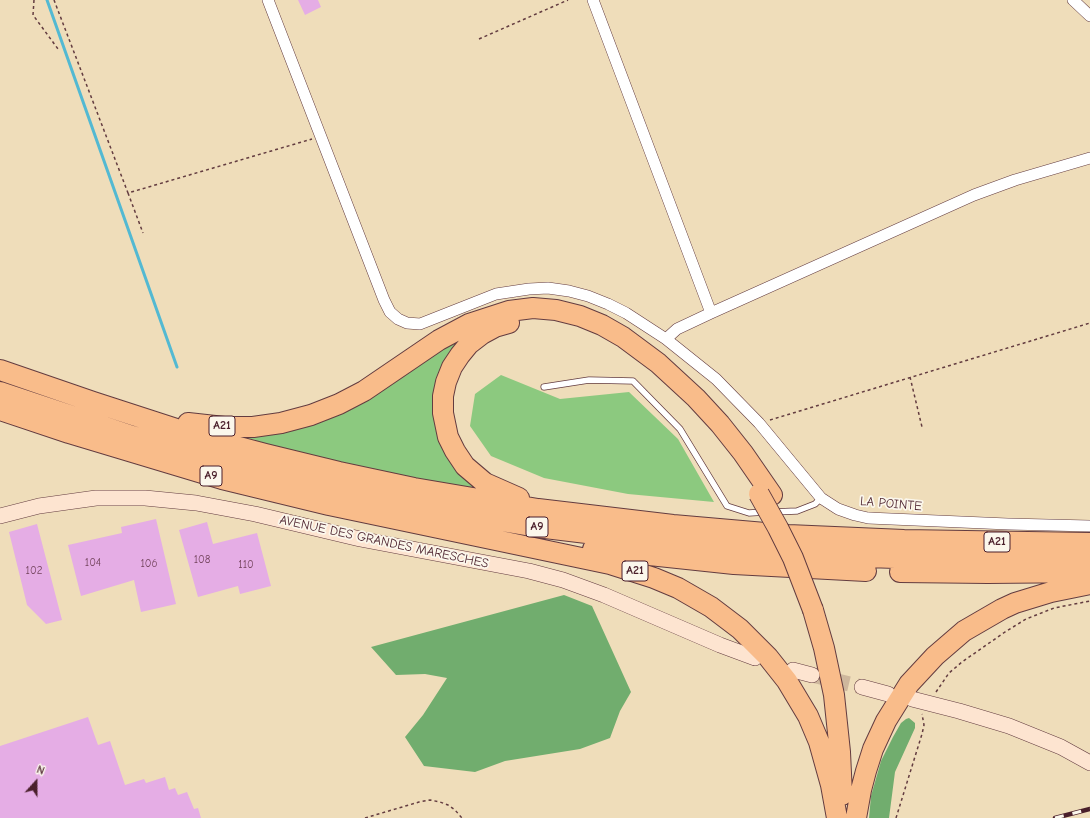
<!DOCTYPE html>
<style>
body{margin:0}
#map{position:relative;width:1090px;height:818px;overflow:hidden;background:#efddba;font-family:"Comic Neue",sans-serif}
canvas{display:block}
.north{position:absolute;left:16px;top:762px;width:40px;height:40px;-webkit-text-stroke:3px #fbf7ec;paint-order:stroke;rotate:21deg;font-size:11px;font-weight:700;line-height:16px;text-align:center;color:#4a1f2b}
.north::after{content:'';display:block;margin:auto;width:14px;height:18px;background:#4a1f2b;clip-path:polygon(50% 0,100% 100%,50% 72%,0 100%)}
</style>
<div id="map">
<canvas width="1090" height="818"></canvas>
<div class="north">N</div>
</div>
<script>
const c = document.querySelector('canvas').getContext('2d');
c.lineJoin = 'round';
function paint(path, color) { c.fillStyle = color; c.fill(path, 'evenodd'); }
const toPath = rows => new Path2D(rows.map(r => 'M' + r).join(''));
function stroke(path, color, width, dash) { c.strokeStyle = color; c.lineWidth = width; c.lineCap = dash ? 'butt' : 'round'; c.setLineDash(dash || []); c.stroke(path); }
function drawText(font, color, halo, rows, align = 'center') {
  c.font = font + ' "Comic Neue",sans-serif'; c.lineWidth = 3.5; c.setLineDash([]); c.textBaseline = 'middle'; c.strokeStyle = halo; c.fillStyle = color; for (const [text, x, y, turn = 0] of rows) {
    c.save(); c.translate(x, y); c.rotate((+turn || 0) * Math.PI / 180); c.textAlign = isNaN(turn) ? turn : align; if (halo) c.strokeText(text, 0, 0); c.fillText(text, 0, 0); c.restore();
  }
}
paint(toPath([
 [468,330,440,388,479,489,439,485,256,444,256,440,241,437,204,430,273,429],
 [501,375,560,399,629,392,678,439,714,502,628,494,544,478,491,456,470,426,475,394]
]), '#8cc97f');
paint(toPath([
 [564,595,592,606,631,692,620,711,610,738,580,749,505,761,475,772,424,766,405,737,423,715,447,678,425,674,396,675,371,647],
 [909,718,915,723,915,728,895,772,889,818,869,818,871,796,881,761,893,737,901,723,906,719]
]), '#71ad6e');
stroke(toPath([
 [47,0,177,367]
]), '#53b9d2', 3);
paint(toPath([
 [298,0,318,0,321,7,305,15],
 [156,519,176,604,141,612,134,580,81,596,68,545,122,533,121,527],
 [207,522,213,544,257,533,271,586,240,594,238,586,198,597,179,530],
 [37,524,62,620,46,624,27,605,9,532],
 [88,717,98,745,110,741,125,785,144,779,146,783,165,777,169,790,175,788,178,795,187,792,194,809,198,808,201,818,0,818,0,746]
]), '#e5ade5');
stroke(toPath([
 [812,675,862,687]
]), '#ceb79d', 15, [15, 8]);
const lane = toPath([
 [544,387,589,380,633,381,680,429,727,506,749,513,765,512],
 [773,512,797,511,815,504,821,498]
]);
const street = toPath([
 [268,0,384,300,390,312,398,319,407,323,420,324,496,294,529,289,548,288,569,291,588,296,608,304,626,313,666,339,716,379,759,423,821,498,838,509,855,515,868,518,1008,524,1090,526],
 [593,0,711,313],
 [1073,0,1090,16],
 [666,339,677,329,711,313,974,195,1015,180,1090,158]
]);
const secondary = toPath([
 [0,516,39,506,96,498,145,498,196,503,255,514,360,539,529,571,563,580,604,595,720,645,755,658],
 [793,670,812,675],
 [862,687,888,694],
 [912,699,959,711,1009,726,1061,747,1090,763]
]);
const highway = toPath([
 [509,323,495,327,482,334,469,344,460,355,452,367,446,382,443,396,443,413,448,437,455,451,465,466,485,483,519,498],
 [0,370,93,402,201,437,265,454,339,472,414,488,538,509,673,525,788,535,904,540,1090,543],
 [0,392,132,436,235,465,334,489,385,500,436,510,537,527,694,546,812,555,923,559,1090,557],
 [0,410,69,433,222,479,329,505,610,564,654,578,678,588,711,607,740,629,768,657,787,681,808,716,819,742,831,785,837,818],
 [188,423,224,427,253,427,281,423,311,415,339,404,364,391,439,340,469,324,509,311,533,308,556,310,580,316,602,325,623,337,658,363,696,398,720,424,743,453,772,495],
 [593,549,734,564,866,571],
 [900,572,988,573,1090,572],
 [813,610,824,648,834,695,840,752,842,795],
 [856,818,861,790,866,771,873,749,886,721,909,684,935,656,964,631,1002,609,1015,603,1051,592,1090,584]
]);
stroke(lane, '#633c40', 7);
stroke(street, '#633c40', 12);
stroke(secondary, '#633c40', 16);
stroke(highway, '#633c40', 22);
stroke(toPath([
 [34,0,33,15,58,49],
 [54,0,128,193,312,139],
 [479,39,568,0],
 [128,193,143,233],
 [910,377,922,427],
 [770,420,1090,323],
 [936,692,949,673,962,662,1005,632,1026,619,1054,608,1090,601],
 [365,818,419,802,430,800,440,802,448,805,455,810,462,818],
 [896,818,922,734,924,725,922,714]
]), '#633c40', 1.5, [3, 3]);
stroke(lane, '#fff', 5.5);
stroke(street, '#fff', 11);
stroke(secondary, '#fde4d0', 15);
stroke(highway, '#f9bc8a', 20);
const rail = toPath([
 [1055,818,1090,809]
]);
stroke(rail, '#4a1f2b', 4.5);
stroke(rail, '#fbf7ec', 3, [9]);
const highwayBridge = toPath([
 [759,494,778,528,793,558,813,610]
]);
stroke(highwayBridge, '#633c40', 22, []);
stroke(highwayBridge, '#f9bc8a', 20);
drawText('11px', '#71425a', null, [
 ["108",202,560],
 ["104",93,563],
 ["106",149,564],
 ["110",246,565],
 ["102",34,571]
]);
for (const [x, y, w] of [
 [222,426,26],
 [211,476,22],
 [537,527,22],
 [997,542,26],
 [635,571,26]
]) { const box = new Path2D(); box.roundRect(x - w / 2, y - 10, w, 20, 3); c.fillStyle = '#fbf7ec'; c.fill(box); stroke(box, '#4a1f2b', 1); }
drawText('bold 12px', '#4a1f2b', null, [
 ["A21",222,426],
 ["A9",211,476],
 ["A9",537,527],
 ["A21",997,542],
 ["A21",635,571]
]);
drawText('13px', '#4a1f2b', '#fbf7ec', [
 ["LA POINTE",891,504,5],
 ["AVENUE DES GRANDES MARESCHES",384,542,12]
]);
</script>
